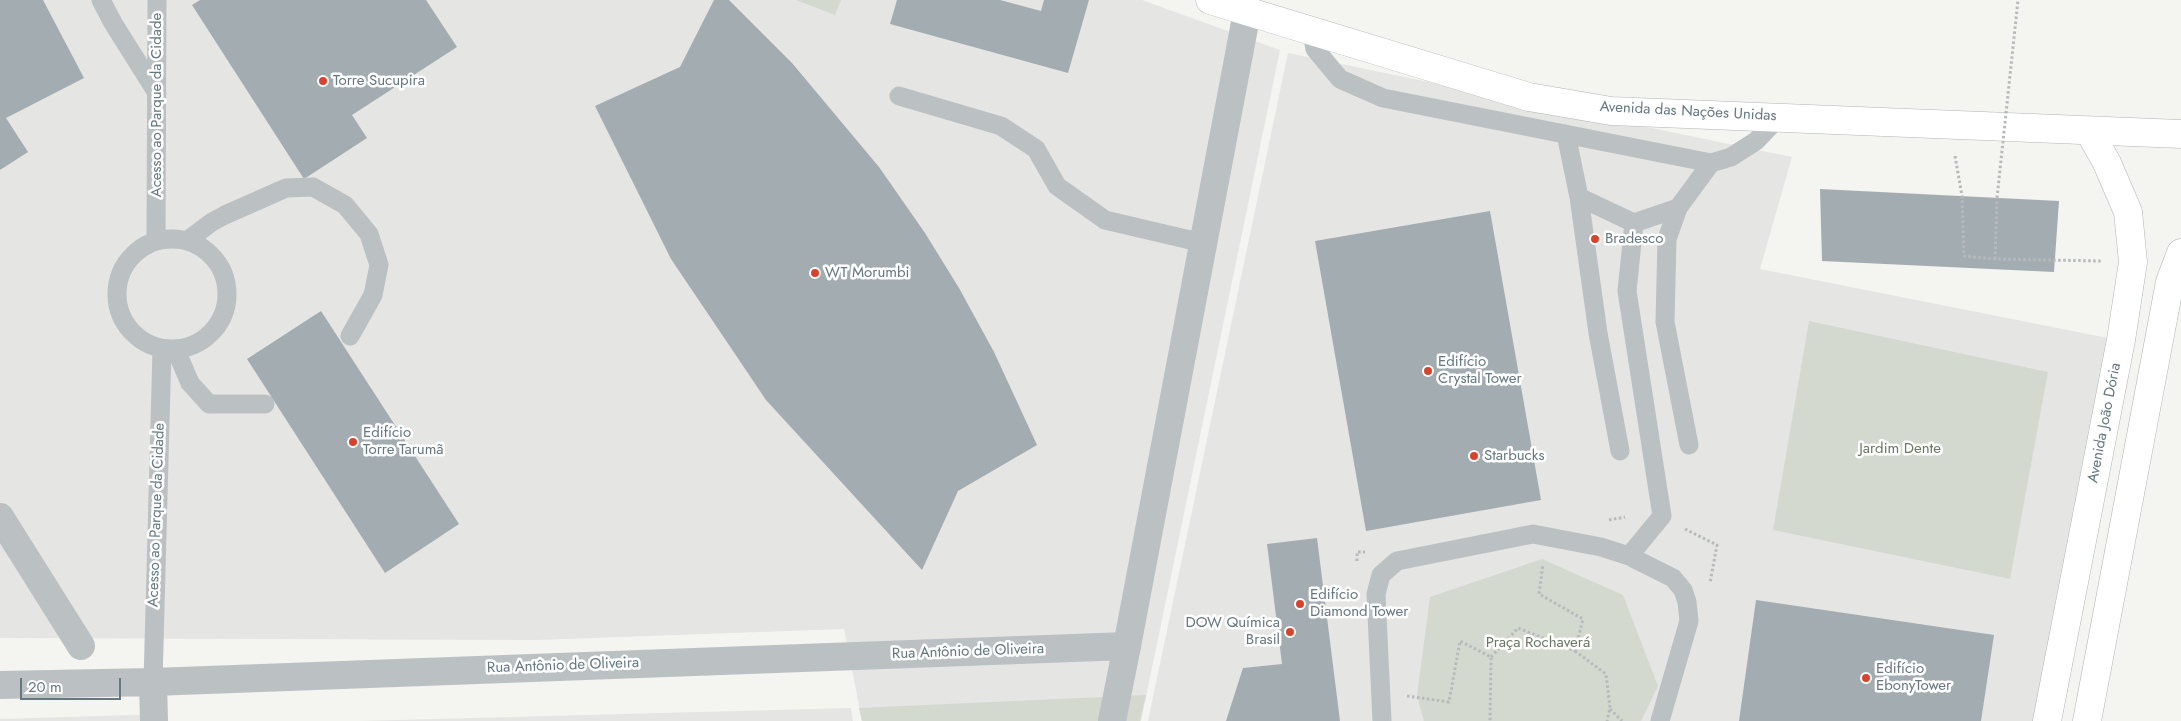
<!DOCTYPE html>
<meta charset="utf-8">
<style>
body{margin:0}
#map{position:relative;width:2181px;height:721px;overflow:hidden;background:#f4f4f0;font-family:Jost,sans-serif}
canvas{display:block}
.scale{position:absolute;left:20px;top:678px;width:101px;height:22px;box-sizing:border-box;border:2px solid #657780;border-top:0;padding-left:6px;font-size:15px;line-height:18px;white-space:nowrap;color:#657780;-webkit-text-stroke:4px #fff;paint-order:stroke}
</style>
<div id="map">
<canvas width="2181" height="721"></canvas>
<div class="scale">20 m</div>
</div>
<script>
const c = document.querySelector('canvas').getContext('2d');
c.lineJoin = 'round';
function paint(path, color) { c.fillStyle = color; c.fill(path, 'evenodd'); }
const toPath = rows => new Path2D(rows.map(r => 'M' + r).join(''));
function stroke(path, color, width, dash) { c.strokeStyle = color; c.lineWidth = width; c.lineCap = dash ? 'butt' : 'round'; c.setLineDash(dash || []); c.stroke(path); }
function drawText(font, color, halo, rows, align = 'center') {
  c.font = font + ' Jost,sans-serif'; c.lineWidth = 5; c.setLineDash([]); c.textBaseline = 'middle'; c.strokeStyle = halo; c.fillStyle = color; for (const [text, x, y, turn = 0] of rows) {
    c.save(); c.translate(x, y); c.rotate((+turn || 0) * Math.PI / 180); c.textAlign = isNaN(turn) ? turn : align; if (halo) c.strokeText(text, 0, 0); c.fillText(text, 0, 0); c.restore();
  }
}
paint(toPath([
 [0,0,1142,0,1280,50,1141,721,862,721,844,629,537,640,0,638],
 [1288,53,1792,157,1760,269,2118,340,2050,721,1148,721],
 [851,708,853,721,359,721],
 [167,714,167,721,0,721,0,719]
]), '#e5e5e4');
paint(toPath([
 [796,0,841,0,835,15],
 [1809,321,2048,372,2010,579,1773,530],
 [1542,559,1623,595,1658,686,1641,721,1424,721,1417,696,1430,597],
 [1146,695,1140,721,862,721,859,708]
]), '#d4d9d0');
paint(toPath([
 [0,0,43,0,84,78,6,118,28,152,0,170],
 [200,0,426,0,457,47,352,115,367,138,304,179,192,5],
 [714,0,729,0,792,63,879,167,925,233,959,288,994,352,1037,445,958,491,922,570,766,400,671,259,595,106,680,67],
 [897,0,1000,0,1041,11,1044,0,1089,0,1068,73,890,24],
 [1820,189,2059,201,2054,272,1822,261],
 [1490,211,1541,500,1366,531,1315,241],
 [321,311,459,524,385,573,247,359],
 [1317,538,1340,721,1226,721,1243,668,1282,664,1267,544],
 [1756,600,1994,635,1981,721,1739,721]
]), '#a3acb0');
const primary = toPath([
 [2047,721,2121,340,2133,262,2128,212,2107,163,2089,131],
 [2087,721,2170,282,2181,253]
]);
const trunk = toPath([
 [1210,0,1529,97,1611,111,2181,134]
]);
stroke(primary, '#aeb4b7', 29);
stroke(trunk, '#b0b5b7', 29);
stroke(toPath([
 [1955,156,1962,196,1964,256,1995,259,2102,261],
 [1995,259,1997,198],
 [1609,520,1625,517],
 [1685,529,1717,545,1710,583],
 [1357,561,1357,552,1365,552],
 [1575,651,1606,674,1610,708,1607,721],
 [1491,657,1518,628,1575,651,1583,619,1539,594,1543,564],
 [1407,696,1449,702,1460,641,1491,657,1490,721],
 [1610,709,1622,721]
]), '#b7babc', 3, [2.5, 2.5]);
stroke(toPath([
 [101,0,113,23,157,93],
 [1312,32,1315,49,1340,79,1383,98,1711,163,1731,157,1756,141,1779,117],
 [899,96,1001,126,1036,149,1057,186,1105,220,1203,243],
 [1566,134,1579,197,1598,333,1620,451],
 [1579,197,1634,223,1678,208,1711,163],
 [1678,208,1667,239,1665,322,1689,445],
 '117 294a55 55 0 1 1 110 0a55 55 0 1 1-110 0Z',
 [156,239,157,0],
 [188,240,212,222,225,215,286,188,313,187,345,205,369,234,379,265,373,295,350,336],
 [176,350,190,383,209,404,265,404],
 [1629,556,1662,516,1627,291,1634,223],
 [153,682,162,349],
 [1382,721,1376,594,1381,575,1397,561,1533,534,1601,547,1629,556,1673,578,1683,590,1687,602,1689,621,1660,721]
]), '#bbc0c2', 19);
stroke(toPath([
 [0,517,81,646],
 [1112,721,1127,646]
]), '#bbc0c2', 28);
stroke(toPath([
 [153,682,154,721],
 [0,685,153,682,1127,646,1247,12]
]), '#bbc0c2', 28);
stroke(primary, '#fff', 28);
stroke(trunk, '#fff', 28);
stroke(toPath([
 [1997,198,2018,0]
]), '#b7babc', 3, [2.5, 2.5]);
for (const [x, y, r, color] of [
 [323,81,5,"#d7442d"],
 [1595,239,5,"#d7442d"],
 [815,273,5,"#d7442d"],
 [1428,371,5,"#d7442d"],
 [353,442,5,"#d7442d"],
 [1474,456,5,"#d7442d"],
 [1300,604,5,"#d7442d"],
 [1290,632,5,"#d7442d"],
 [1866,678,5,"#d7442d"]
]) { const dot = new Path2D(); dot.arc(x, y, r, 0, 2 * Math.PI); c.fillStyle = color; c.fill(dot); stroke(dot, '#fff', 2); }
drawText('15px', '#657780', '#fff', [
 ["Torre Sucupira",333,81],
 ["Bradesco",1605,239],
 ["WT Morumbi",825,273],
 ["Edifício",1438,362],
 ["Crystal Tower",1438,379],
 ["Edifício",363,433],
 ["Torre Tarumã",363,450],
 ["Starbucks",1484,456],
 ["Edifício",1310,595],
 ["Diamond Tower",1310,612],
 ["DOW Química",1280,623,"right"],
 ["Brasil",1280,640,"right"],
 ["Edifício",1876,669],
 ["EbonyTower",1876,686]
], 'left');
drawText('15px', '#657780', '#fff', [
 ["Acesso ao Parque da Cidade",157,105,-90],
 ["Avenida das Nações Unidas",1688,112,3],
 ["Avenida João Dória",2105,423,-79],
 ["Acesso ao Parque da Cidade",157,515,-88],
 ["Rua Antônio de Oliveira",968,652,-2],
 ["Rua Antônio de Oliveira",563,666,-2]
]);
drawText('15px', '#697763', '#fff', [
 ["Jardim Dente",1900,449],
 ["Praça Rochaverá",1538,643]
]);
</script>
